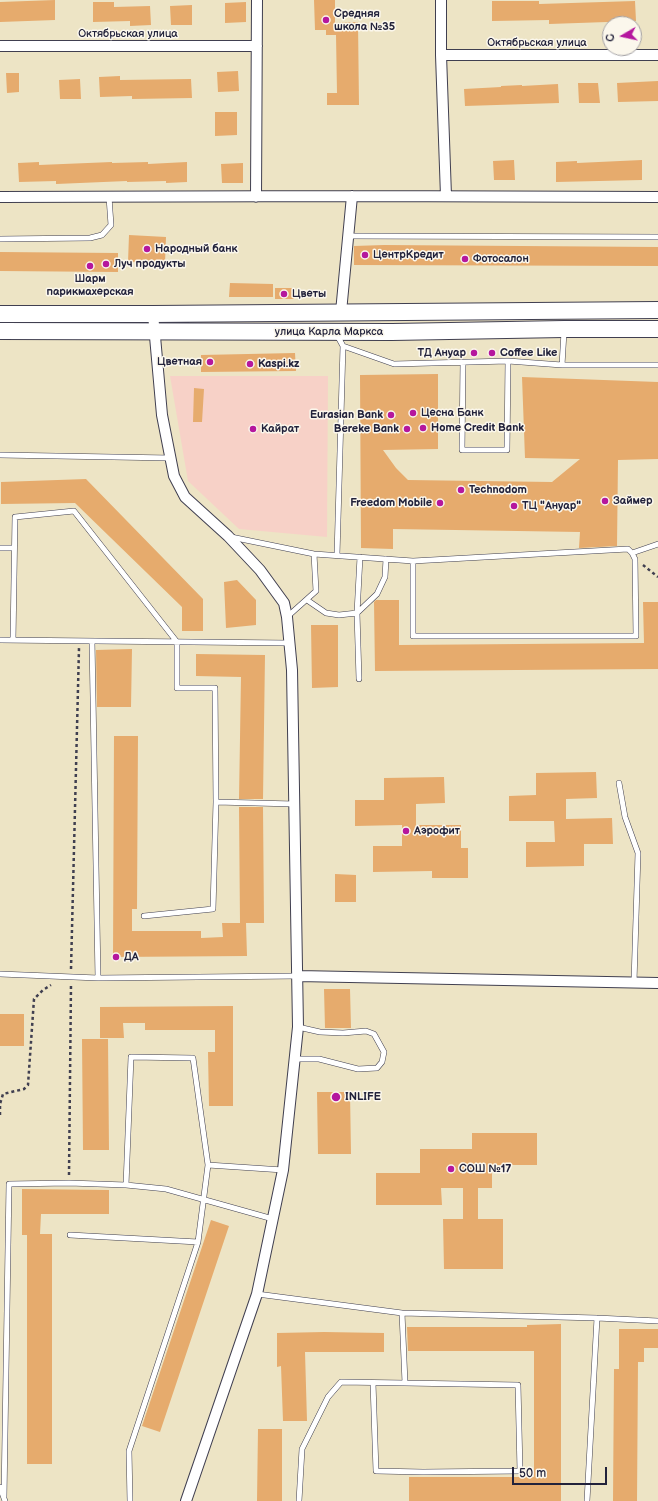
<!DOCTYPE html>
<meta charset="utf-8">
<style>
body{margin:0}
#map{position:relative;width:658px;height:1501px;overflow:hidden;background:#ede4c5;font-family:"Balsamiq Sans",sans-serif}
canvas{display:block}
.north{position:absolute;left:602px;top:16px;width:40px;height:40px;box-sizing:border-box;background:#fbf7ec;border:1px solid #a4a2a5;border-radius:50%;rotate:261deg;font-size:11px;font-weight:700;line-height:16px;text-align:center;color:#22223b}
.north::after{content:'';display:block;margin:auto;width:14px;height:18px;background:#b5179e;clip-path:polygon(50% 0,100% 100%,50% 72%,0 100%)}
.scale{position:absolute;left:512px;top:1467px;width:95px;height:18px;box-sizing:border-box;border:2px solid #22223b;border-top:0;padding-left:5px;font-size:12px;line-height:14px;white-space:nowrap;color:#22223b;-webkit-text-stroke:3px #fbf7ec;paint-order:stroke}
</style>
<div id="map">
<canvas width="658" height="1501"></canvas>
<div class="north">С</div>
<div class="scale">50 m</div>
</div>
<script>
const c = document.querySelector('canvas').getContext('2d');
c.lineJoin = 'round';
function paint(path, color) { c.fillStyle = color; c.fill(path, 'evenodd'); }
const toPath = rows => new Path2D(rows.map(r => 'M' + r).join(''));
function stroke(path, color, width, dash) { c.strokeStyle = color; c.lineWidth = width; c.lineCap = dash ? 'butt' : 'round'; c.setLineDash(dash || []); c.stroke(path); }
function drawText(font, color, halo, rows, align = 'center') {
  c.font = font + ' "Balsamiq Sans",sans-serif'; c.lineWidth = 3; c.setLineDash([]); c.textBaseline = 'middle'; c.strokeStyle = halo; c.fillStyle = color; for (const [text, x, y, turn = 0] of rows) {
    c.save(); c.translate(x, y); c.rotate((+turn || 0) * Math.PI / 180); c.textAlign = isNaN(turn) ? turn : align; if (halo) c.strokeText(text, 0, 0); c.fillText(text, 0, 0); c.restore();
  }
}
paint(toPath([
 [170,376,328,376,327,537,239,529,188,481]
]), '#f7d1c7');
paint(toPath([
 [55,0,55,20,0,22,0,2],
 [314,0,335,0,335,23,358,22,359,105,327,105,327,93,337,93,336,35,326,35,326,30,315,30],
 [492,1,539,1,539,4,635,1,636,21,549,24,549,20,492,21],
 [93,2,114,2,114,7,150,6,151,25,130,26,130,21,93,22],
 [246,2,246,22,225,23,225,3],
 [192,5,192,25,171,25,170,6],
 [238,71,239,91,218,92,217,72],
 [6,73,19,73,19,92,7,93],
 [120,76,120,80,191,79,192,98,132,99,132,96,100,97,99,77],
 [80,79,81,99,60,99,59,80],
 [658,81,658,101,618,102,617,83],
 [578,83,598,83,600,103,579,103],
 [558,84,559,103,465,106,464,89,501,87,501,86,522,85,522,86],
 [215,112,237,112,237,135,215,136],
 [514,160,515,180,494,180,493,161],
 [642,160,642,180,556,182,556,162,577,161,577,163],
 [39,162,39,165,112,162,112,163,148,162,148,164,187,162,187,182,166,183,166,181,127,182,127,181,56,184,56,181,19,182,18,163],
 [243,163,243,183,222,183,221,164],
 [129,235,166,237,165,263,128,262],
 [384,245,658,247,658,266,354,265,354,246],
 [0,252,118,253,118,272,0,271],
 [230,283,273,284,273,297,229,297],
 [275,288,294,288,294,299,275,299],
 [295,353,296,371,201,372,201,355],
 [438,374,438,449,383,450,396,468,408,480,552,482,580,459,525,458,522,377,658,382,658,459,618,460,617,546,579,548,580,532,393,529,393,549,361,548,360,375],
 [194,388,204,389,202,422,193,422],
 [86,479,203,599,203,631,182,631,182,607,75,503,1,504,1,482],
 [237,580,256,600,256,625,226,628,224,582],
 [376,600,399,600,399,645,644,643,643,602,658,602,658,669,375,671,374,602],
 [311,625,338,625,338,687,312,688],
 [132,649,131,707,97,707,96,650],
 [196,654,265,655,263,799,239,799,241,677,196,676],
 [114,736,138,736,137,909,132,909,132,931,201,931,201,938,223,937,222,923,246,923,247,956,113,957],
 [596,772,597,798,566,799,566,819,612,818,613,844,584,844,584,866,526,867,526,842,555,842,554,821,509,821,509,796,536,795,536,773],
 [444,777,445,803,416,804,416,825,461,825,461,848,468,848,468,878,432,878,432,871,373,872,373,846,402,846,402,825,355,826,355,800,384,800,384,778],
 [239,807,263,807,264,923,240,923],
 [335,874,356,875,356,902,335,902],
 [324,989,350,989,351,1028,325,1028],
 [233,1006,233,1106,209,1106,208,1052,215,1052,215,1030,145,1030,145,1023,123,1023,124,1038,100,1038,100,1007],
 [0,1014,24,1014,24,1046,0,1046],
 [82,1039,108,1039,109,1150,83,1150],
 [317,1092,350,1092,351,1154,318,1154],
 [472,1133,537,1133,537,1165,492,1165,492,1188,478,1188,478,1219,503,1219,503,1269,444,1269,443,1219,463,1219,463,1188,441,1188,442,1205,376,1205,376,1173,420,1173,420,1149,472,1149],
 [22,1189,109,1190,109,1214,41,1214,40,1234,52,1234,52,1464,27,1464,27,1235,22,1235],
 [211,1220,229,1226,160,1432,142,1426],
 [561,1324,561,1501,409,1501,409,1477,534,1477,534,1351,408,1351,407,1327,527,1327,527,1325],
 [619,1329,658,1329,658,1348,644,1348,644,1362,638,1362,637,1501,613,1501,614,1369,619,1369],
 [324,1332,384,1333,384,1352,305,1352,307,1421,283,1421,281,1366,277,1367,277,1333],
 [258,1429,282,1429,282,1501,257,1501]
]), '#e6ab6d');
const lane = toPath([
 [347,236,658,237],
 [0,239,90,238,102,235,111,225,109,197],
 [337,335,343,346,337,555],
 [343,346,394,364,508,361,562,365,564,332],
 [463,362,462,450,507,450,508,361],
 [562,365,658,365],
 [0,455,170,458],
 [231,537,314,554,413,561,628,549,632,553,658,544],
 [0,548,14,548],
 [413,561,413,636,636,636,635,559,632,553],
 [307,600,326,613,339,615,357,613,377,594,385,577,386,559],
 [287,617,316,591,314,554],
 [0,640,289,643],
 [13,640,15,517,74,511,177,642,177,688,215,688,216,802,294,804],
 [92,641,98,978,298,976],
 [359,679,357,613,360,557],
 [619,783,625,817,638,853,634,982],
 [144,916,213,909,216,802],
 [0,974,98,978],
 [295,1059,319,1059,358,1069,377,1068,382,1062,384,1052,374,1034,366,1031,343,1033,320,1032,298,1027],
 [126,1185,131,1057,193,1058,208,1165,283,1170],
 [70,1235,198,1242],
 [257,1294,402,1313,405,1383,518,1385,520,1471,423,1472,376,1471,373,1383],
 [402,1313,597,1318,658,1321],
 [0,1487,5,1501],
 [4,1497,9,1184,69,1183,126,1185,166,1189,273,1219],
 [130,1501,129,1451,198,1242,208,1165],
 [299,1501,302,1449,328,1397,341,1382,405,1383],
 [587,1501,597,1318]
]);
const street = toPath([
 [441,0,441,55,446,196],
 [0,46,257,46],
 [441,55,658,55],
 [0,197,352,196,658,197],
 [256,197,257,0],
 [341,312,352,196],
 [153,314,162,415,174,476,185,497,228,536,260,570,284,603,287,617,292,670,298,1027,283,1170,257,1294,186,1501],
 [298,976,658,983]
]);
const primary = toPath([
 [0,314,153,314,658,310],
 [0,331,392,332,564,329,658,329]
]);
stroke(lane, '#403f50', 6);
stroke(street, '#403f50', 12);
stroke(primary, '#403f50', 18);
stroke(toPath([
 [643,565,658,577],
 [71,969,79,648],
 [0,1115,0,1104,3,1094,24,1089,28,1085,34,999,43,990,51,985],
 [69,1175,71,984]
]), '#403f50', 2.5, [3, 3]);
stroke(lane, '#fff', 5);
stroke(street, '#fff', 10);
stroke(primary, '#fff', 16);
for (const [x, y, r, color] of [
 [326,20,4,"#b5179e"],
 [147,249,4,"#b5179e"],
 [365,255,4,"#b5179e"],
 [465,259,4,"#b5179e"],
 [106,264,4,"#b5179e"],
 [90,266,4,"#b5179e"],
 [284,294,4,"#b5179e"],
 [474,353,4,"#b5179e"],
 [492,353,4,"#b5179e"],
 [210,362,4,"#b5179e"],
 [250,364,4,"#b5179e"],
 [413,413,4,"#b5179e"],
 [391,415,4,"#b5179e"],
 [423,428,4,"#b5179e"],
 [253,429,4,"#b5179e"],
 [407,429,4,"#b5179e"],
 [461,490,4,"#b5179e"],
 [605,501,4,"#b5179e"],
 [440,503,4,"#b5179e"],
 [514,506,4,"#b5179e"],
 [406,831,4,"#b5179e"],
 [116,957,4,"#b5179e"],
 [336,1097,5,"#b5179e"],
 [451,1169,4,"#b5179e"]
]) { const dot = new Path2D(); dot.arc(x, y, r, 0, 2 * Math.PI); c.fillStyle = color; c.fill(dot); stroke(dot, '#fbf7ec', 1.5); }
drawText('bold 11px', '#22223b', '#fbf7ec', [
 ["Средняя",334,14],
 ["школа №35",334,27],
 ["Народный банк",155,249],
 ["ЦентрКредит",373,255],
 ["Фотосалон",473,259],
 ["Луч продукты",114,264],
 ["Шарм",90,279,"center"],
 ["парикмахерская",90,292,"center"],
 ["Цветы",292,294],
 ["ТД Ануар",466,353,"right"],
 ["Coffee Like",500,353],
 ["Цветная",202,362,"right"],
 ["Kaspi.kz",258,364],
 ["Цесна Банк",421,413],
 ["Eurasian Bank",383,415,"right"],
 ["Home Credit Bank",431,428],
 ["Кайрат",261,429],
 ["Bereke Bank",399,429,"right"],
 ["Technodom",469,490],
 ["Займер",613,501],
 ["Freedom Mobile",432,503,"right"],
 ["ТЦ \"Ануар\"",522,506],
 ["Аэрофит",414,831],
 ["ДА",124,957],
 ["INLIFE",345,1097],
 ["СОШ №17",459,1169]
], 'left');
drawText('11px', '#22223b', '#fbf7ec', [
 ["Октябрьская улица",128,34],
 ["Октябрьская улица",537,43],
 ["улица Карла Маркса",329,332]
]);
</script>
